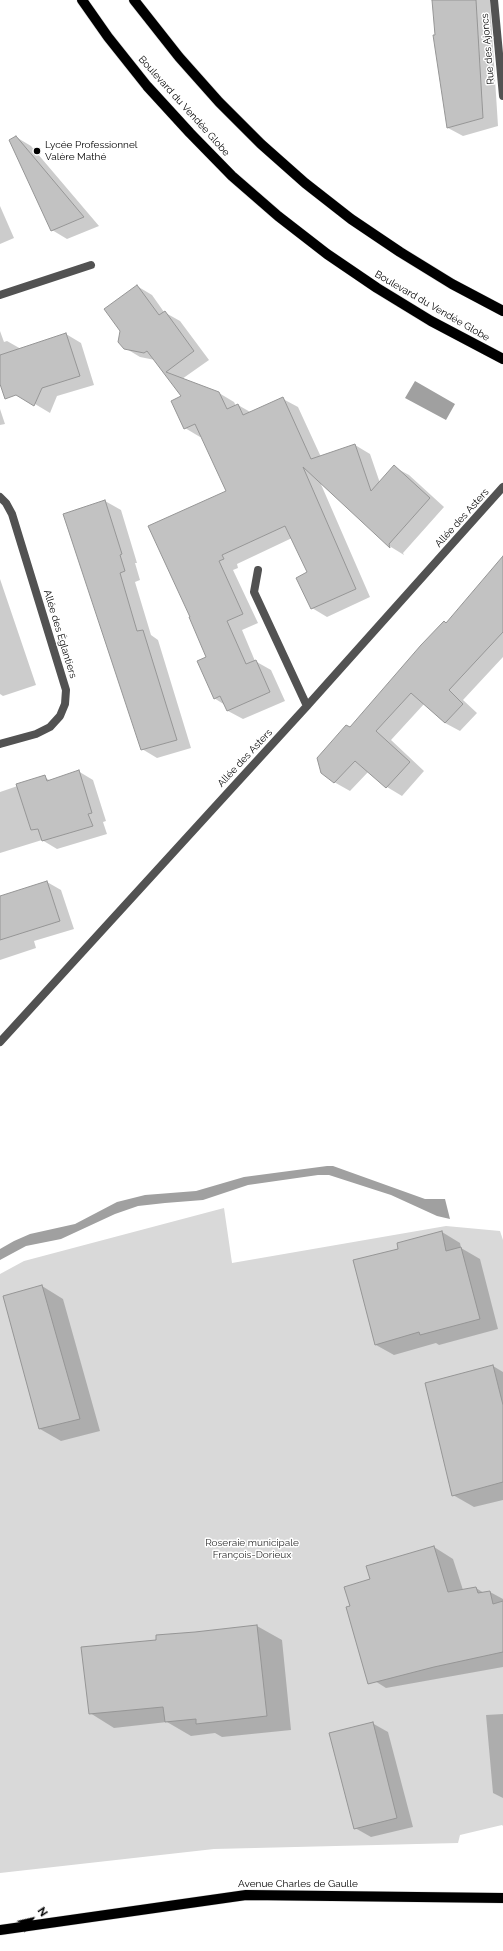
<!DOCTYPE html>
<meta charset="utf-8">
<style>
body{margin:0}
#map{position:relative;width:503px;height:1951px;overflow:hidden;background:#fff;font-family:Raleway,sans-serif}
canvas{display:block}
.north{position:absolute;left:12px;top:1899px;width:40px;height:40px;-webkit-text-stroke:3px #fff;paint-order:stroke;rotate:56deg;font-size:11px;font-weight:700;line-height:16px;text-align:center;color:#000}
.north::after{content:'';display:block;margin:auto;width:14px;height:18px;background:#000;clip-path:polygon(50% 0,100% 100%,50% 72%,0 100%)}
</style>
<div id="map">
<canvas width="503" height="1951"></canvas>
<div class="north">N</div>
</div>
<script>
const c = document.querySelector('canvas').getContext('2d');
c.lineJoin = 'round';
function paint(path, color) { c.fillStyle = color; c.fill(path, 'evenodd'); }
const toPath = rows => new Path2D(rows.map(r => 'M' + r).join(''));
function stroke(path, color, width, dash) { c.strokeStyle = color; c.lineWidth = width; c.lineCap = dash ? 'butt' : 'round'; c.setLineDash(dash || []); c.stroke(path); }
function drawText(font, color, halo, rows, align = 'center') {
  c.font = font + ' Raleway,sans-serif'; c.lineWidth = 3; c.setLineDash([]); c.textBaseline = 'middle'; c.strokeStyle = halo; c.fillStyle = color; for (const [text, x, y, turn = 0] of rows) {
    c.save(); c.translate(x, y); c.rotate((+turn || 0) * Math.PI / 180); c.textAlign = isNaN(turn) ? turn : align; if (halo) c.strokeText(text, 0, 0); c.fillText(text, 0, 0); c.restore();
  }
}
paint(toPath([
 [224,1208,232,1263,446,1226,500,1231,503,1240,503,1826,502,1825,460,1835,458,1843,214,1849,0,1873,0,1274,24,1261]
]), '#d9d9d9');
paint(toPath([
 [415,381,455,404,446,420,405,398],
 [327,1166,333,1166,425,1199,445,1199,450,1219,437,1216,391,1195,329,1175,318,1175,248,1185,203,1200,165,1203,138,1206,115,1214,61,1239,26,1246,0,1260,0,1249,14,1241,30,1234,75,1224,117,1202,145,1195,196,1191,244,1177]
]), '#a0a0a0');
paint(toPath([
 [433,0,490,0,498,126,463,136,448,128,434,36,436,36],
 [16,137,31,146,99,226,67,239,52,230],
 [0,206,14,238,0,244],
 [137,286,152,295,164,312,180,321,209,360,182,379,219,393,234,402,236,406,238,405,252,413,283,399,298,407,321,457,355,445,370,454,380,483,394,467,409,475,444,507,403,553,404,555,391,547,320,482,370,597,327,617,312,608,309,573,292,538,237,564,238,568,233,570,258,623,242,630,255,661,271,670,285,701,243,719,228,711,225,705,214,698,207,657,227,492,202,436,200,437,185,428,183,397,155,360,140,357,125,348],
 [0,331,4,342,7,341,21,349,66,334,81,343,94,385,57,396,50,413,0,383],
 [0,409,5,424,0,425],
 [105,501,121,510,137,563,135,563,140,580,135,582,151,635,158,640,191,748,157,758,142,749],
 [503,558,503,657,463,700,477,713,460,731,445,723,424,704,391,740,424,771,402,796,387,787,369,771,350,791,334,782,350,728,447,624],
 [0,579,36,685,3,696,0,694],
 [78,771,93,780,106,821,103,822,107,834,57,849,42,840,0,853,0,792,44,777,51,781],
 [47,882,61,890,74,929,34,941,36,948,0,960,0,897],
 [442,1232,460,1243,461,1248,480,1259,498,1329,439,1345,436,1343,394,1355,376,1345,354,1261,400,1250],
 [42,1286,63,1299,100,1431,61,1441,40,1429],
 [493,1366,503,1372,503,1500,474,1507,453,1495],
 [434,1547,453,1559,463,1590,476,1588,484,1593,490,1592,503,1599,503,1667,386,1688,367,1676,351,1607,371,1579],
 [257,1626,282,1640,291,1730,222,1737,215,1733,191,1736,167,1722,114,1728,90,1713],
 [503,1714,503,1798,493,1793,486,1715],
 [372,1723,388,1732,413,1827,371,1837,355,1828]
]), '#0003');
const building = toPath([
 [432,0,476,0,483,118,447,128,433,35,435,35,432,0],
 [16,136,84,217,51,231,9,140,16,136],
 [137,285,159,315,165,311,194,351,166,372,219,392,227,409,238,404,243,415,283,397,311,459,355,444,371,491,394,465,430,498,389,544,390,548,303,467,356,589,311,609,296,578,307,572,285,526,222,555,224,559,219,561,243,614,227,621,246,664,256,660,270,692,227,711,220,696,214,699,197,661,206,657,189,617,190,617,148,526,226,491,195,424,184,429,171,401,181,396,147,351,144,353,124,349,118,342,120,331,104,309,137,285],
 [66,333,80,376,42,388,34,406,16,395,5,399,0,384,0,355,66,333],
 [105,500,122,554,120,555,125,571,120,573,137,631,143,630,177,740,141,750,63,514,105,500],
 [503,556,503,632,449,690,463,704,445,723,411,693,376,731,410,762,386,788,355,761,334,783,321,773,317,758,346,725,350,727,421,645,444,621,446,623,503,556],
 [79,770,92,813,88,814,93,826,42,841,38,829,31,830,16,784,45,775,47,781,79,770],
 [47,881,60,921,0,940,0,896,47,881],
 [442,1231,446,1251,461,1247,480,1319,420,1335,419,1332,375,1345,353,1260,398,1249,397,1243,442,1231],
 [42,1285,80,1419,39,1429,3,1296,42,1285],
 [493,1365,503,1405,503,1482,452,1496,425,1383,493,1365],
 [434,1546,448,1592,476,1587,478,1593,490,1591,493,1604,503,1601,503,1652,434,1667,368,1684,346,1607,350,1606,344,1587,370,1579,366,1566,434,1546],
 [257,1625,267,1716,196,1724,196,1719,165,1722,163,1707,89,1714,81,1647,156,1640,156,1635,195,1632,257,1625],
 [373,1722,397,1818,354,1829,329,1733,373,1722]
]);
paint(building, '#c2c2c2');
stroke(building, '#969696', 1);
const primary = toPath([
 [82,0,108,37,147,86,190,133,232,176,278,216,327,254,377,288,431,321,503,359],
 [134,0,179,57,219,102,261,144,305,183,351,219,400,252,452,284,503,311],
 [0,1930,246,1895,503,1898]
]);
stroke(primary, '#dbdbdb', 11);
stroke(toPath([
 [494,0,503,96],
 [0,295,91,265],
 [0,497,6,503,12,514,66,690,65,704,60,716,50,727,36,734,0,744],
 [258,570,254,592,307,706],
 [0,1042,307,706,503,487]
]), '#525252', 8);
stroke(primary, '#000', 10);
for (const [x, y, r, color] of [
 [37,151,4,"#000"]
]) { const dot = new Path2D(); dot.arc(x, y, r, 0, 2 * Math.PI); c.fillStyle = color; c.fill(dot); stroke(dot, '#fff', 1.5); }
drawText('10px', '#000', '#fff', [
 ["Rue des Ajoncs",488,49,-95],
 ["Boulevard du Vendée Globe",184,106,48],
 ["Boulevard du Vendée Globe",432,306,30],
 ["Allée des Asters",462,518,-48],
 ["Allée des Églantiers",60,634,73],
 ["Allée des Asters",245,758,-47],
 ["Avenue Charles de Gaulle",298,1884]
]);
drawText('10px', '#000', '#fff', [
 ["Lycée Professionnel",45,145],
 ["Valère Mathé",45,157]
], 'left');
drawText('10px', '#303030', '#fff', [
 ["Roseraie municipale",252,1543],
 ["François-Dorieux",252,1555]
]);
</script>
